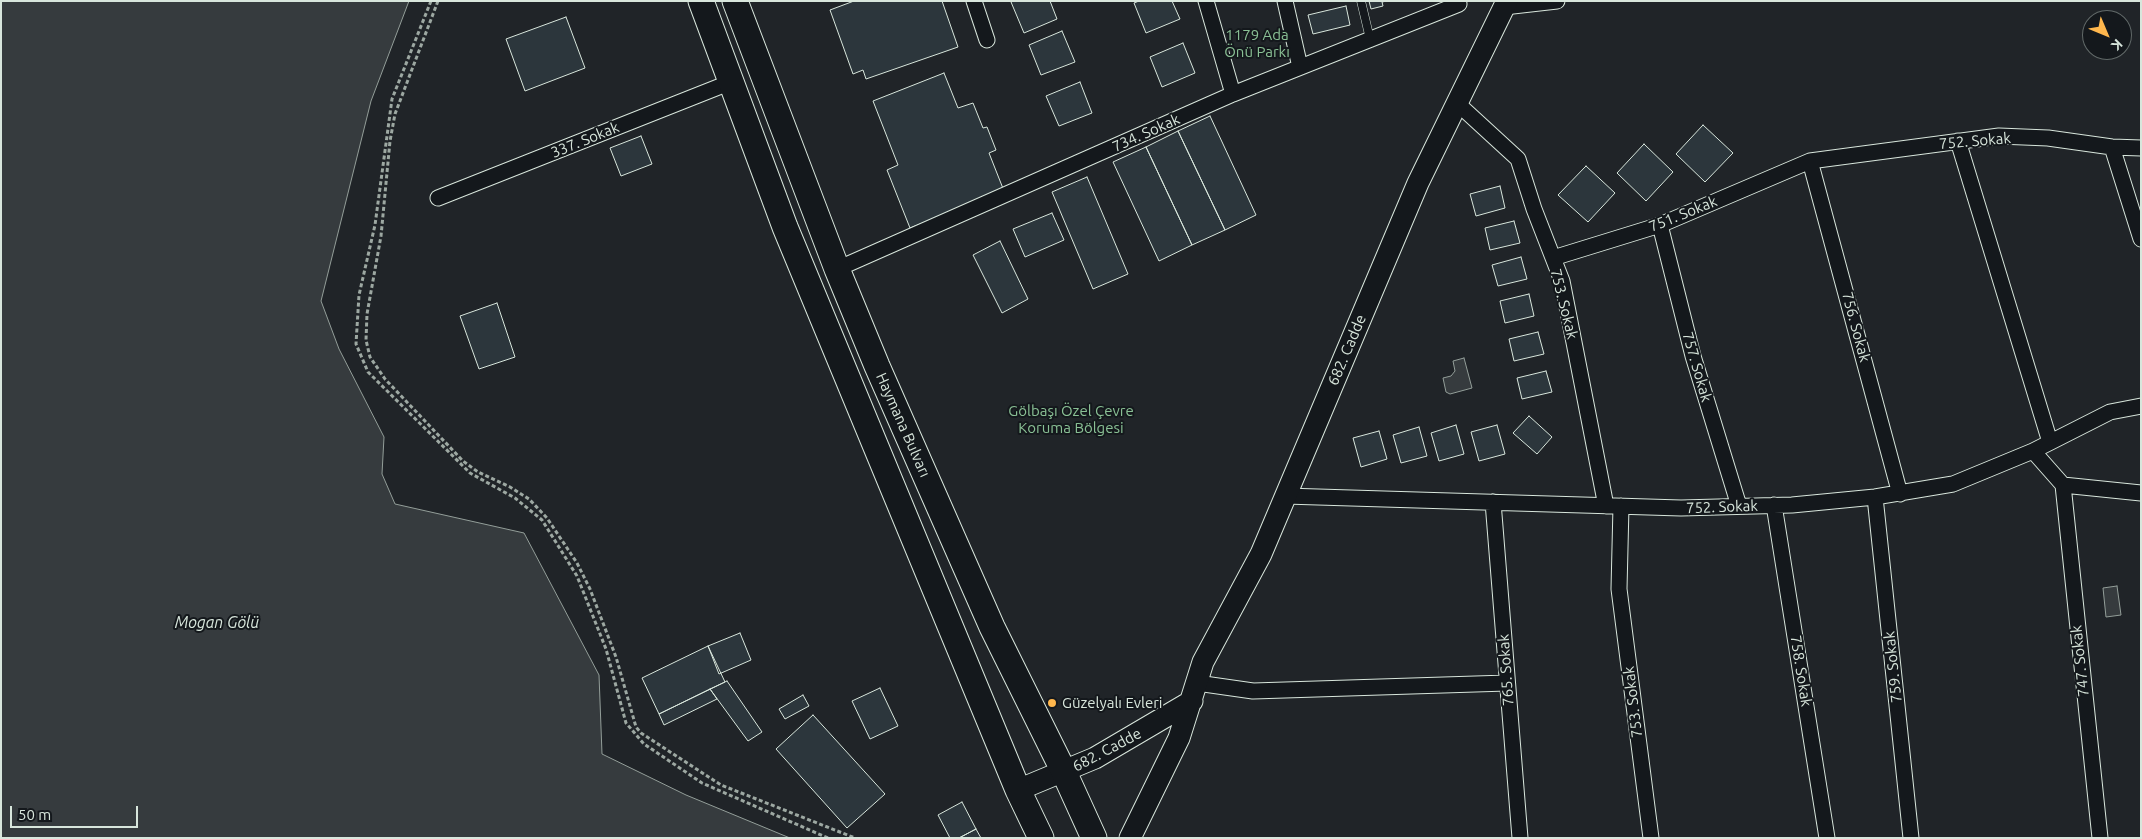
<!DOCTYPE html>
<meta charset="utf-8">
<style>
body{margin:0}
#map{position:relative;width:2142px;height:839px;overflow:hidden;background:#14181c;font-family:Ubuntu,sans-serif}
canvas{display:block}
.frame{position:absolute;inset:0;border:2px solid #d8e6dc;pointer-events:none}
.north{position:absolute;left:2082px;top:10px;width:50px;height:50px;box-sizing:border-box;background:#14181c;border:1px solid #626a69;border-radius:50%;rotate:135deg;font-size:14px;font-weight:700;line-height:20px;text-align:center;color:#d8e6dc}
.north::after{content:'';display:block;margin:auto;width:18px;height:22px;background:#ffb74d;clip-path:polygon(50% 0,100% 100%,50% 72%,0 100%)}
.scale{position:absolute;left:10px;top:806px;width:128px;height:22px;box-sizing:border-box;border:2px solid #d8e6dc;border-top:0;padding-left:6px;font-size:15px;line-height:18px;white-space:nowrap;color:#d8e6dc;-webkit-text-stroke:4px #14181c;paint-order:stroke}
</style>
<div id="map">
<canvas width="2142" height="839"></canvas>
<div class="frame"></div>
<div class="north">K</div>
<div class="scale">50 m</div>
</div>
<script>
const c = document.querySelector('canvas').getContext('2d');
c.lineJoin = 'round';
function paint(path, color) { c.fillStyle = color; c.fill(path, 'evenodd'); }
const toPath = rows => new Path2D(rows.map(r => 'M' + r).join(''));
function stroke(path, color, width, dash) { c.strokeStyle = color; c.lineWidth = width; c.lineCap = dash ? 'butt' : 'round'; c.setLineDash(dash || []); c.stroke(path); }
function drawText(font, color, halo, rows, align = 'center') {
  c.font = font + ' Ubuntu,sans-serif'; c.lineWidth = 4; c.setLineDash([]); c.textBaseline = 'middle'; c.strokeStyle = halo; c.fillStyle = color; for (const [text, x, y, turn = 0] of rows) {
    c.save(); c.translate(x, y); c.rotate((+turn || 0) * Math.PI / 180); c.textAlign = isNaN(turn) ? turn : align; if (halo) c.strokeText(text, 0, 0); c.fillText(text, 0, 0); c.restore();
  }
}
const green = toPath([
 [1,1,2141,1,2141,838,1,838,1,1],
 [2092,20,2122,20,2122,50,2092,50,2092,20]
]);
paint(green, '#202428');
stroke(green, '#939e99', 1);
const water = toPath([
 [1,1,409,1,371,101,321,301,339,349,384,437,382,474,395,504,524,533,599,675,602,754,686,795,790,838,1,838,1,1],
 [1464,358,1472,388,1450,394,1446,392,1443,378,1451,376,1455,371,1453,361,1464,358],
 [2117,586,2121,615,2106,617,2103,588,2117,586]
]);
paint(water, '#363b3e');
stroke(water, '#939e99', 1);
const building = toPath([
 [854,1,942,1,958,47,866,79,863,70,853,74,830,10,854,1],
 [1014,1,1050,1,1057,19,1024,33,1011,2,1014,1],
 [1139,1,1172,1,1180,19,1146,33,1134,3,1139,1],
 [1369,1,1387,1,1382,2,1383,6,1371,9,1369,1],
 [1346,6,1350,25,1313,34,1308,15,1346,6],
 [566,17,585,68,525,91,506,39,566,17],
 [1062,31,1075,62,1041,75,1029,45,1062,31],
 [1183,43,1195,73,1162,87,1150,57,1183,43],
 [944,73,958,108,973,103,983,128,987,127,996,150,989,153,1004,191,910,228,887,170,898,165,873,101,944,73],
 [1080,82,1092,113,1059,126,1046,96,1080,82],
 [1210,116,1256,215,1225,230,1178,131,1210,116],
 [1703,125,1733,153,1705,182,1676,154,1703,125],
 [1178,131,1225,230,1192,245,1146,147,1178,131],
 [641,136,652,164,621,176,610,148,641,136],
 [1644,144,1673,172,1646,201,1617,173,1644,144],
 [1146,147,1192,245,1159,261,1113,162,1146,147],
 [1586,166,1615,193,1588,222,1558,195,1586,166],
 [1087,177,1128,274,1093,289,1052,192,1087,177],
 [1500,186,1505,208,1476,216,1470,194,1500,186],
 [1052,213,1064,240,1025,257,1013,229,1052,213],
 [1514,221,1520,243,1490,250,1485,228,1514,221],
 [1000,241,1028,299,1002,313,973,255,1000,241],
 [1521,257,1527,279,1498,286,1492,265,1521,257],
 [1529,294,1534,316,1505,323,1500,301,1529,294],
 [497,303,515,357,479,369,460,316,497,303],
 [1538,332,1544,354,1514,361,1509,339,1538,332],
 [1546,371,1552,392,1522,399,1517,378,1546,371],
 [1529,416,1552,437,1537,454,1513,433,1529,416],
 [1456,425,1464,454,1439,461,1431,433,1456,425],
 [1497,425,1505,454,1479,461,1471,432,1497,425],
 [1419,427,1427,456,1401,463,1393,435,1419,427],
 [1379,431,1387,459,1361,467,1353,438,1379,431],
 [740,633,751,660,719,674,708,646,740,633],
 [708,646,725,682,659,714,642,678,708,646],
 [727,681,762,732,748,741,710,689,727,681],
 [880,688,898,726,870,739,852,701,880,688],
 [710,689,717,699,664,725,659,714,710,689],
 [803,695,809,706,785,719,779,709,803,695],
 [813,715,885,794,847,828,776,749,813,715],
 [962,802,976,829,959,838,950,838,938,815,962,802],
 [976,829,981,838,959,838,976,829]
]);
paint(building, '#2c363c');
stroke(building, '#d8e6dc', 1);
const service = toPath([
 [1361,1,1370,39]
]);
const minor = toPath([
 [974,1,987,40],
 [1206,1,1233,94],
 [1285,1,1300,67],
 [1504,7,1557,1],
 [1457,103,1518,159,1534,209,1562,281,1606,506],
 [1958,141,2050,442],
 [2112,147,2141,239],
 [1810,161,1900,494],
 [438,198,731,82],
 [1660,225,1693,356,1739,506],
 [1553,258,1660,225,1810,161,1999,136,2048,138,2112,147,2141,148],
 [837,269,1233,94,1459,4],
 [2033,451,2063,485,2141,493],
 [2063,485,2100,838],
 [1285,496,1681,508,1792,505,1875,497,1953,484,2033,451,2110,412,2141,406],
 [1875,497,1911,838],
 [1493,502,1520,838],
 [1774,505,1827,838],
 [1621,506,1619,589,1651,838],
 [1197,683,1253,691,1507,683]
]);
const secondary = toPath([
 [1018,790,1095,758,1192,701],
 [1130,838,1179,738,1203,662,1261,554,1418,183,1507,1]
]);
const trunk = toPath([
 [701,1,785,227,1018,790,1041,838],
 [735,1,837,269,877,366,992,627,1064,772,1094,838]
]);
stroke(service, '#d8e6dc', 9);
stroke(minor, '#d8e6dc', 17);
stroke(secondary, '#d8e6dc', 23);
stroke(trunk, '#d8e6dc', 27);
stroke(toPath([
 [431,1,392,99,375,225,359,295,356,344,368,372,470,473,515,498,542,520,577,576,606,649,626,723,644,744,702,783,828,838],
 [438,1,395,114,390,141,381,236,367,314,366,340,370,357,385,379,463,461,478,472,510,487,529,499,547,518,577,563,590,589,616,657,636,727,641,733,721,785,855,838]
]), '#9da8a2', 3, [4, 2.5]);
stroke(service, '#14181c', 8);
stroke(minor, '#14181c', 15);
stroke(secondary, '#14181c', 21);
stroke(trunk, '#14181c', 25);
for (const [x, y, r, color] of [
 [1052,703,5,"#ffb74d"]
]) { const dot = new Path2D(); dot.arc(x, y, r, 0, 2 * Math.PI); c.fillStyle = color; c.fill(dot); stroke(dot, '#14181c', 2); }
drawText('15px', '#8ac095', '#14181c', [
 ["1179 Ada",1257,35],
 ["Önü Parkı",1257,52],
 ["Gölbaşı Özel Çevre",1071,411],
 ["Koruma Bölgesi",1071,428]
]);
drawText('15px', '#d8e6dc', '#14181c', [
 ["734. Sokak",1146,133,-24],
 ["337. Sokak",585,140,-22],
 ["752. Sokak",1975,141,-5],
 ["751. Sokak",1683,214,-22],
 ["753. Sokak",1564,304,76],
 ["756. Sokak",1856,327,75],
 ["682. Cadde",1347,350,-67],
 ["757. Sokak",1697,367,74],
 ["Haymana Bulvarı",903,425,66],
 ["752. Sokak",1722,507,-2],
 ["747. Sokak",2080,661,-96],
 ["759. Sokak",1893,667,-96],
 ["765. Sokak",1506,670,-94],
 ["758. Sokak",1801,671,81],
 ["753. Sokak",1633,702,-97],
 ["682. Cadde",1107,750,-28]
]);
drawText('15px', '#d8e6dc', '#14181c', [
 ["Güzelyalı Evleri",1062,703]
], 'left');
drawText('italic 16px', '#d8e6dc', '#14181c', [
 ["Mogan Gölü",217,623]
]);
</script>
